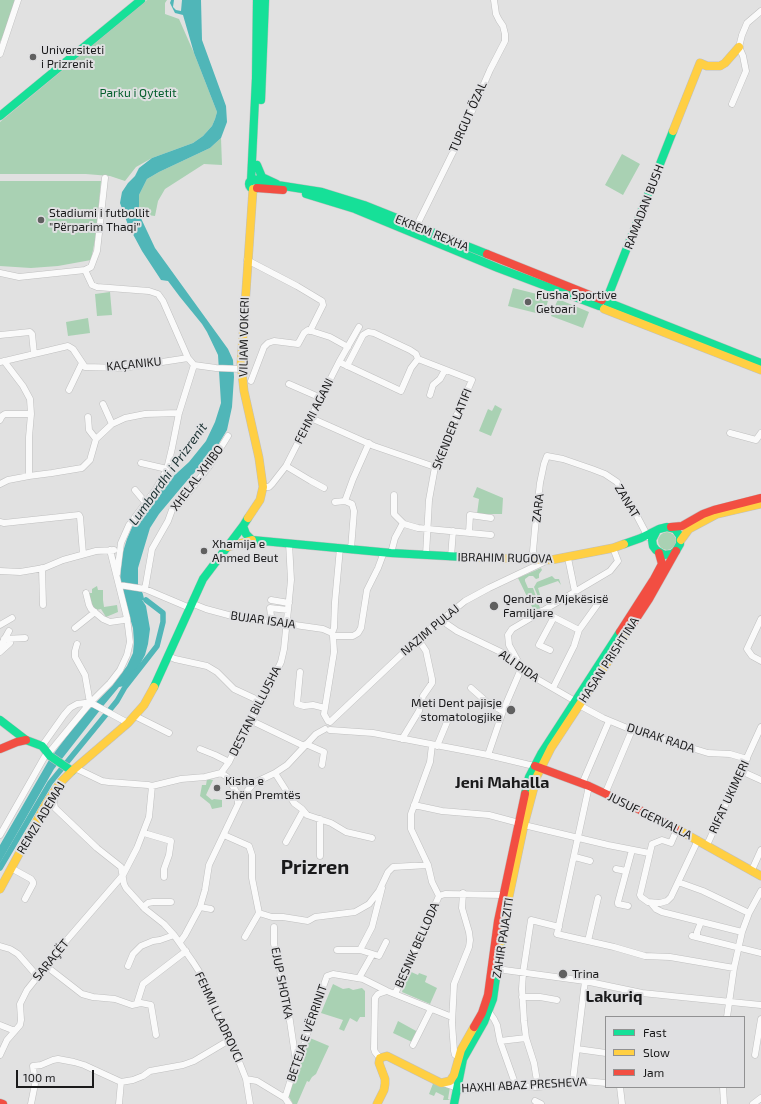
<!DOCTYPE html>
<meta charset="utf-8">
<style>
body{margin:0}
#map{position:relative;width:761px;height:1104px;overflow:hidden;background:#e1e1e1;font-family:"Exo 2",sans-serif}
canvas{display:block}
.legend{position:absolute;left:605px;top:1016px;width:140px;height:72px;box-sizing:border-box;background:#e0e0e2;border:1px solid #919192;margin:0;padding:5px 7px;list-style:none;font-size:12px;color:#1a1a1b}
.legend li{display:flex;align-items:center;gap:8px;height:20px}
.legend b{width:20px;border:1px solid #919192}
.scale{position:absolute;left:16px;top:1070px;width:78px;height:18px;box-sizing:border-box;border:2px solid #1a1a1b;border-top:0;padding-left:5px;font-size:12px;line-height:14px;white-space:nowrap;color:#1a1a1b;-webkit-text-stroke:3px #e0e0e2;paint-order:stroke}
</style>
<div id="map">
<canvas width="761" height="1104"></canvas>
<ul class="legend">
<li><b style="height:5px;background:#16e098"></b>Fast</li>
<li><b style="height:5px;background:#ffcf43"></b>Slow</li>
<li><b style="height:5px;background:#f24e42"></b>Jam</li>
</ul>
<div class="scale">100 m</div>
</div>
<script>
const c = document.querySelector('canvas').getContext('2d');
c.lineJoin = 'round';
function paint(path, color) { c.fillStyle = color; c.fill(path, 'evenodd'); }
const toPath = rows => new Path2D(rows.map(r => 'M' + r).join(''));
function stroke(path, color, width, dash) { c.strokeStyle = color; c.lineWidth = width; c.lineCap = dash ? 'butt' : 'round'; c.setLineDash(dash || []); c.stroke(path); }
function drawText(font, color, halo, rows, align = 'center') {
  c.font = font + ' "Exo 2",sans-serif'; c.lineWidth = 4; c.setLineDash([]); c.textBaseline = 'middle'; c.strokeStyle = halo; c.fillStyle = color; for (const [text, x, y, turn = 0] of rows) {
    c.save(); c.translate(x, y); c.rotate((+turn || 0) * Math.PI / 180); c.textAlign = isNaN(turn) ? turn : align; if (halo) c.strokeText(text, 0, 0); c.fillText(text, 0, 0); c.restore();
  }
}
paint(toPath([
 [0,0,15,0,4,34,0,42],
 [147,0,167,0,165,3,165,14,179,19,194,53,217,112,215,119,212,126,203,136,193,143,152,158,136,167,125,181,110,176,86,174,0,174,0,122],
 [221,138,222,165,204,164,165,189,158,201,155,216,139,214,139,195,147,179,159,172,210,148],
 [622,154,640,164,623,195,605,185],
 [0,181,101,181,96,235,91,260,58,266,31,268,0,266],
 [513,288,549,297,544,315,508,306],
 [110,292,112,315,97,316,95,294],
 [558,299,589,312,583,328,551,316],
 [88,318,90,333,68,336,66,322],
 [495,405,502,409,491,436,479,431,488,409,492,411],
 [477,487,503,498,502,514,477,514,479,499,473,497],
 '658 541a9 9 0 1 1 18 0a9 9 0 1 1-18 0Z',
 [541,568,542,570,539,574,539,578,536,579,533,576,529,576,525,579,525,581,528,588,533,588,540,608,534,611,518,578],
 [552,576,555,579,559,579,561,585,558,581,538,588,541,598,539,599,534,587,537,582],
 [97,586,98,590,103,590,103,600,104,607,117,605,118,612,106,617,101,609,96,610,93,608,88,593,92,593,92,589],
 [207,779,213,780,206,795,212,800,214,799,222,800,222,807,212,809,210,804,200,796,202,785,206,785],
 [409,971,418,975,419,973,427,976,425,982,437,988,430,1004,402,992],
 [333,984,343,989,349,988,353,990,362,988,365,991,365,1017,360,1017,357,1022,350,1018,344,1031,339,1029,343,1020,321,1013],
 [398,1021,418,1032,412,1042,393,1033],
 [310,1038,329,1046,316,1074,312,1077,309,1082,307,1081,297,1104,293,1104,288,1095],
 [434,1081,450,1087,448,1099,450,1100,443,1100,444,1096,436,1092,434,1096,429,1094]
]), '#a9d1b3');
paint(toPath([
 [171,0,174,0,173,7,176,10,181,11,182,0,201,0,202,40,226,106,227,122,221,138,210,148,159,172,147,179,139,195,139,214,155,248,228,349,233,360,234,377,232,407,227,430,215,450,185,483,159,514,150,528,138,568,138,590,140,594,139,595,146,606,150,629,148,644,145,655,139,666,124,686,119,687,104,705,54,769,0,863,0,845,49,760,79,720,112,686,127,666,133,653,134,642,133,628,121,589,120,581,122,555,127,539,133,525,153,495,189,462,206,441,215,422,221,403,218,355,207,332,202,324,180,297,168,281,161,280,142,251,128,225,120,203,122,192,128,183,135,176,139,168,152,158,193,143,203,136,212,126,215,119,217,112,194,53,183,15,175,13,170,3]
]), '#50b6b8');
stroke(toPath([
 [140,594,141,598],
 [0,868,50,783,117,701,125,687,157,646,163,622,163,613,146,600]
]), '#50b6b8', 5.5);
const street = toPath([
 [0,54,18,0],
 [732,104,746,71,743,56,739,47,742,35,747,23,761,11],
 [415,229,462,134,490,70,505,41,505,34,503,26,499,20,496,14,494,0],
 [247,260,297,286,322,301,323,305,310,331],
 [85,270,92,285,97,287,149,291,158,294,163,301,188,358,194,365,216,368,242,369],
 [0,273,19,277,85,270,91,267,97,251,105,178],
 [0,335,30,332,32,334,34,354],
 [4,361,23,386,30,399,31,414,29,437,29,476],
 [0,362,68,346,73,349,85,367,123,368,188,358],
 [339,362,401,391,411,368,418,359,472,380,444,444,435,467,429,500,426,555],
 [347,366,363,335,368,332,374,333,410,350,416,354,418,359],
 [251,381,264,347,268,343,274,341,298,344,304,333,308,330,330,337,348,347],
 [289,384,321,398],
 [69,390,82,363],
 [430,395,433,385,440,379,445,370],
 [103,404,112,424],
 [88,417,89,430,96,439],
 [311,418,374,446,435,467],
 [0,420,2,416,5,414,31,414],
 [730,433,756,440,761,433],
 [141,463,167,469],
 [286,466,311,481,324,488],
 [0,484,8,480,29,476,52,473,82,468,90,460,96,439,112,424,125,418,145,414,179,413],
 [263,487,269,487,272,484,286,466,339,362,359,327],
 [135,490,145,502],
 [394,495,394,514,404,524,418,528,491,535],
 [345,501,353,479,369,443],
 [335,502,345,501,352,504,354,511,351,549],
 [0,522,4,523,79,515,80,517,83,554],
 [469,533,470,515,491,518],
 [391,553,395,538,403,523],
 [451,557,453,531],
 [568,558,575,592],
 [535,560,533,551,536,518,540,483,544,464,547,456,563,459,592,469,605,474,617,482,627,497,648,537],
 [42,568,43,605],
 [0,571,20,572,44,568,63,560,96,551,114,550],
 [117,574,121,543,129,525,156,489,167,469,172,448,179,413,194,365],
 [119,585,145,589,190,608],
 [145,589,152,549,168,521,172,510,183,500,210,465,228,436],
 [86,593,89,605,91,609,103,619,110,622,124,620,127,618],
 [271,600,289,603],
 [191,603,206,609,232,616,323,629,332,633,333,636],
 [542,611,579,630],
 [271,616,270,608,288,610],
 [761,619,747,649,752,656,761,661],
 [441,620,457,631,507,655,520,665,525,672,575,701],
 [0,625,12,618],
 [75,628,95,612],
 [332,633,334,628,335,602,340,548],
 [333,636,353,636,358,633,361,628,367,590,378,568,384,552],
 [4,639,25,638],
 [77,644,75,651,75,657,85,675,90,703],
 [0,647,9,631],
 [550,650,539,645,554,617],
 [0,652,10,643],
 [168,656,175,659,207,666,217,672,234,689,262,702],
 [520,665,509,645,508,635,512,629,610,571,618,561,613,548],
 [300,672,297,704,304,706,313,705,325,708],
 [471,688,488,703,503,711],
 [553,688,574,646,579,630,597,605],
 [579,705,603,718,632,730,708,753,730,754,747,759],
 [135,716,169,733],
 [252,721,304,746],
 [328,721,324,714,334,652,333,636],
 [330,722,418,639,465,601,489,588,546,561],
 [330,730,373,733,488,755,534,766],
 [402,739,419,711,423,696,432,683,432,679,426,651,418,639],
 [306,744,324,752,322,765],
 [432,745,430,762,411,814,411,829,428,865,432,882,439,896],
 [42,746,64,715,70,708,77,704,85,703,93,704,128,723],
 [437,746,447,722],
 [200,749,215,755,229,762],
 [488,755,503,711,521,669],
 [75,768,102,781,109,782,148,785,152,786,181,779,205,777,221,773],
 [741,771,761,780],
 [221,773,229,762,242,735,262,702,281,662,284,649,291,580,289,543],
 [221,773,227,777,237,793,238,803],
 [275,773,294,803,302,809,307,815,331,823,346,832,372,838],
 [582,784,609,721],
 [589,786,557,934,614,947,645,956,670,957,734,968],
 [54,793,54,802,55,808,97,848,121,867,124,884,126,888,145,909,164,924,174,935,193,962,202,976,211,995,218,1016,231,1041,246,1079,250,1104],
 [605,794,632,730],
 [414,805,442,811,489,815,519,823],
 [320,819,320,856],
 [524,825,608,845,649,853],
 [677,829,671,843,662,840,652,844,640,895,641,897,648,902,660,903,667,901,671,897,698,840],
 [144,833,171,841,169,855,164,869,164,877],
 [0,835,45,756,48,754,90,703,110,683,120,670,127,655,130,642,127,618,110,550],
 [224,835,249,846,252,855,252,878,259,913,245,937],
 [286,842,302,813,305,813],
 [707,845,761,727],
 [575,857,590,861],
 [11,868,31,879,33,882,33,884,25,899],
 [616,869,626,871],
 [752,870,761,850],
 [678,882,703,891,749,913],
 [463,893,462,908,469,932,470,940,469,947,454,984,452,1023,454,1051,455,1055,463,1058],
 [439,896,445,894,504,895],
 [651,903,656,909,662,912,742,932],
 [628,906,618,904,618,902,632,850],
 [143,907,148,903,153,902,171,902],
 [200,907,211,909],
 [259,913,272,917,283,917,308,921,315,917,355,912,369,904,379,891,388,872,393,867,428,865],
 [274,927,274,944,287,1001,296,1062],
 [692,936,761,953],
 [697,937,697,932,701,922],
 [588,941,598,898],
 [180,942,185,935,200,907,205,890,209,865,241,798,254,783,275,773,287,765,316,734,325,729],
 [0,946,10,949,18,954,38,977],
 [337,950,360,950,379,956,386,942],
 [360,950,372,927,382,888],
 [46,966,82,994,93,997,115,999,132,1005,141,1003,151,1005,156,1035],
 [128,966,133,954,141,946,153,941,160,940,174,935],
 [497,969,585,981,642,993,761,1005],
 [359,978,372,955],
 [395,994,439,896],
 [522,997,540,997,557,1000],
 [137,1003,143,984,186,951],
 [489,1012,494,1019,497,1025,500,1041,516,1086],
 [727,1017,734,968,742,932,749,913,761,891],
 [0,1025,15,1031],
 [500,1041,526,1038],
 [413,1045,431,1009],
 [577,1049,606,1053],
 [0,1055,7,1040,20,1025,21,1020,20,1004,27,990,66,941,123,875,137,848,149,817,152,786],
 [755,1055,761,1019],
 [380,1058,375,1052,374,1049,375,998,378,994,387,991],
 [246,1079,257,1081,285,1098,289,1104],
 [573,1080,585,981],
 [121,1082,133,1080,143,1076,150,1071,183,1065,194,1061,231,1039],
 [443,1083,463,1090,516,1086,538,1087,568,1084,573,1080,606,1083],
 [538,1087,534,1063,526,1038,524,1021,522,989,523,973,531,920,559,927],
 [620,1087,622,1104],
 [723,1087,724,1104],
 [285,1098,296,1063,304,1045,311,1021,327,976,333,974,363,979,387,991,452,1017],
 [535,1101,541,1104],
 [31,1104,35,1084,33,1066,41,1065,53,1060,58,1059,74,1062,84,1065,121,1082],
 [119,1104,121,1082],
 [753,1104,761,1098]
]);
const fast = toPath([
 [261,100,265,0],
 [0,116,141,0],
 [257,165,262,177,277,184],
 '249 184a5 5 0 1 1 10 0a5 5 0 1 1-10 0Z',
 [251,181,256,78,257,0],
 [258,182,322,192,364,205,487,254],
 [306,194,355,209,498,268,599,306],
 [606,301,673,131],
 [607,302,761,363],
 [248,518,243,526,246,534,252,540,391,553,464,557],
 [624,544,641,538,659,529,667,527,675,529,680,536,680,544,676,551,672,554,664,555,656,550,653,546,652,540,656,532],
 [154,687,203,579,243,526],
 [0,720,26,740,42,746,50,756,72,771],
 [525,794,529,777,541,754,620,632],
 [454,1104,463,1059,484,1022,493,999,501,942]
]);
const slow = toPath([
 [673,131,700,63,707,66,720,66,725,63,739,47],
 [604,309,761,370],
 [248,518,260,500,263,487,259,458,244,391,241,364,253,189],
 [681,540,689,529,717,514,761,504],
 [228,547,252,540],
 [464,557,551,560,613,548,624,544],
 [675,828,761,876],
 [0,889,46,804,60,783,72,771,128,723,144,705,154,687],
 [501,942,504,920,524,825,537,776,551,748,630,628],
 [377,1104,384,1090,385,1084,385,1079,379,1063,380,1058,387,1056,441,1083,450,1081,454,1075,461,1050,474,1027]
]);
const jam = toPath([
 [257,188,283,190],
 [487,254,602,300],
 [671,527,682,526,703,514,714,510,761,498],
 [630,628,649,599,676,551],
 [620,632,654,579,662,564,659,553],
 [0,749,17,742,26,740],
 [535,766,589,786,636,808,675,828],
 [474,1027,482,1013,488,995,498,921,525,794],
 [0,1103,3,1104]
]);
stroke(street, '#bfbfbf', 7);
stroke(fast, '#bfbfbf', 9);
stroke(slow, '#bfbfbf', 9);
stroke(jam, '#bfbfbf', 9);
stroke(street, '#fafafa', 6);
stroke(fast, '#16e098', 8);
stroke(slow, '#ffcf43', 8);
stroke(jam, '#f24e42', 8);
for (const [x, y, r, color] of [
 [33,57,4,"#606060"],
 [41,220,4,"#606060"],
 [528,302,4,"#606060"],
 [204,551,4,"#606060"],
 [494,606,5,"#606060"],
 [511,710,5,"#606060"],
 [217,788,4,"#606060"],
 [563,974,5,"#606060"]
]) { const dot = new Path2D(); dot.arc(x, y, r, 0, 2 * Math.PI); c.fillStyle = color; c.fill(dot); stroke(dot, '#e0e0e2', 1.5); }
drawText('12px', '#1a1a1b', '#e0e0e2', [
 ["Universiteti",41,50],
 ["i Prizrenit",41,64],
 ["Stadiumi i futbollit",49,213],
 ["\"Përparim Thaqi\"",49,227],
 ["Fusha Sportive",536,295],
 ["Getoari",536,309],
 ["Xhamija e",212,544],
 ["Ahmed Beut",212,558],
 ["Qendra e Mjekësisë",503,599],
 ["Familjare",503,613],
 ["Meti Dent pajisje",502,703,"right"],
 ["stomatologjike",502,717,"right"],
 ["Kisha e",225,781],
 ["Shën Premtës",225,795],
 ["Trina",572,974]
], 'left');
drawText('12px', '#045e2d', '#e0e0e2', [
 ["Parku i Qytetit",138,93]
]);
drawText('12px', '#1a1a1b', '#e0e0e2', [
 ["TURGUT ÖZAL",468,117,-66],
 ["RAMADAN BUSH",644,207,-69],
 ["EKREM REXHA",432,233,22],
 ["VILIAM VOKERI",244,337,-89],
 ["KAÇANIKU",134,364,-6],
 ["FEHMI AGANI",314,411,-63],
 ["SKENDER LATIFI",452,429,-68],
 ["XHELAL XHIBO",197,478,-53],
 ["ZANAT",627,501,59],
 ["ZARA",538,508,-83],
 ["IBRAHIM RUGOVA",505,558,1],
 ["BUJAR ISAJA",263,620,8],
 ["NAZIM PULAJ",430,630,-40],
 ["HASAN PRISHTINA",609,660,-57],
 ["ALI DIDA",519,666,35],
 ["DESTAN BILLUSHA",255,711,-63],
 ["DURAK RADA",661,738,18],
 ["RIFAT UKIMERI",729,797,-65],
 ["JUSUF GERVALLA",650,816,26],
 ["REMZI ADEMAJ",41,818,-59],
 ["ZAHIR PAJAZITI",503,938,-81],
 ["BESNIK BELLODA",417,945,-66],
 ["SARAÇËT",51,960,-51],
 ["EJUP SHOTKA",282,983,79],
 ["FEHMI LLADROVCI",219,1017,65],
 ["BETEJA E VËRRINIT",307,1033,-71],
 ["HAXHI ABAZ PRESHEVA",524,1085,-3]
]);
drawText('italic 13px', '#1a3031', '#e0e0e2', [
 ["Lumbardhi i Prizrenit",168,474,-54]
]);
drawText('bold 16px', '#1a1a1b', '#e0e0e2', [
 ["Jeni Mahalla",502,783],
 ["Lakuriq",614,997]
]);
drawText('bold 20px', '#1a1a1b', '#e0e0e2', [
 ["Prizren",315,867]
]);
</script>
